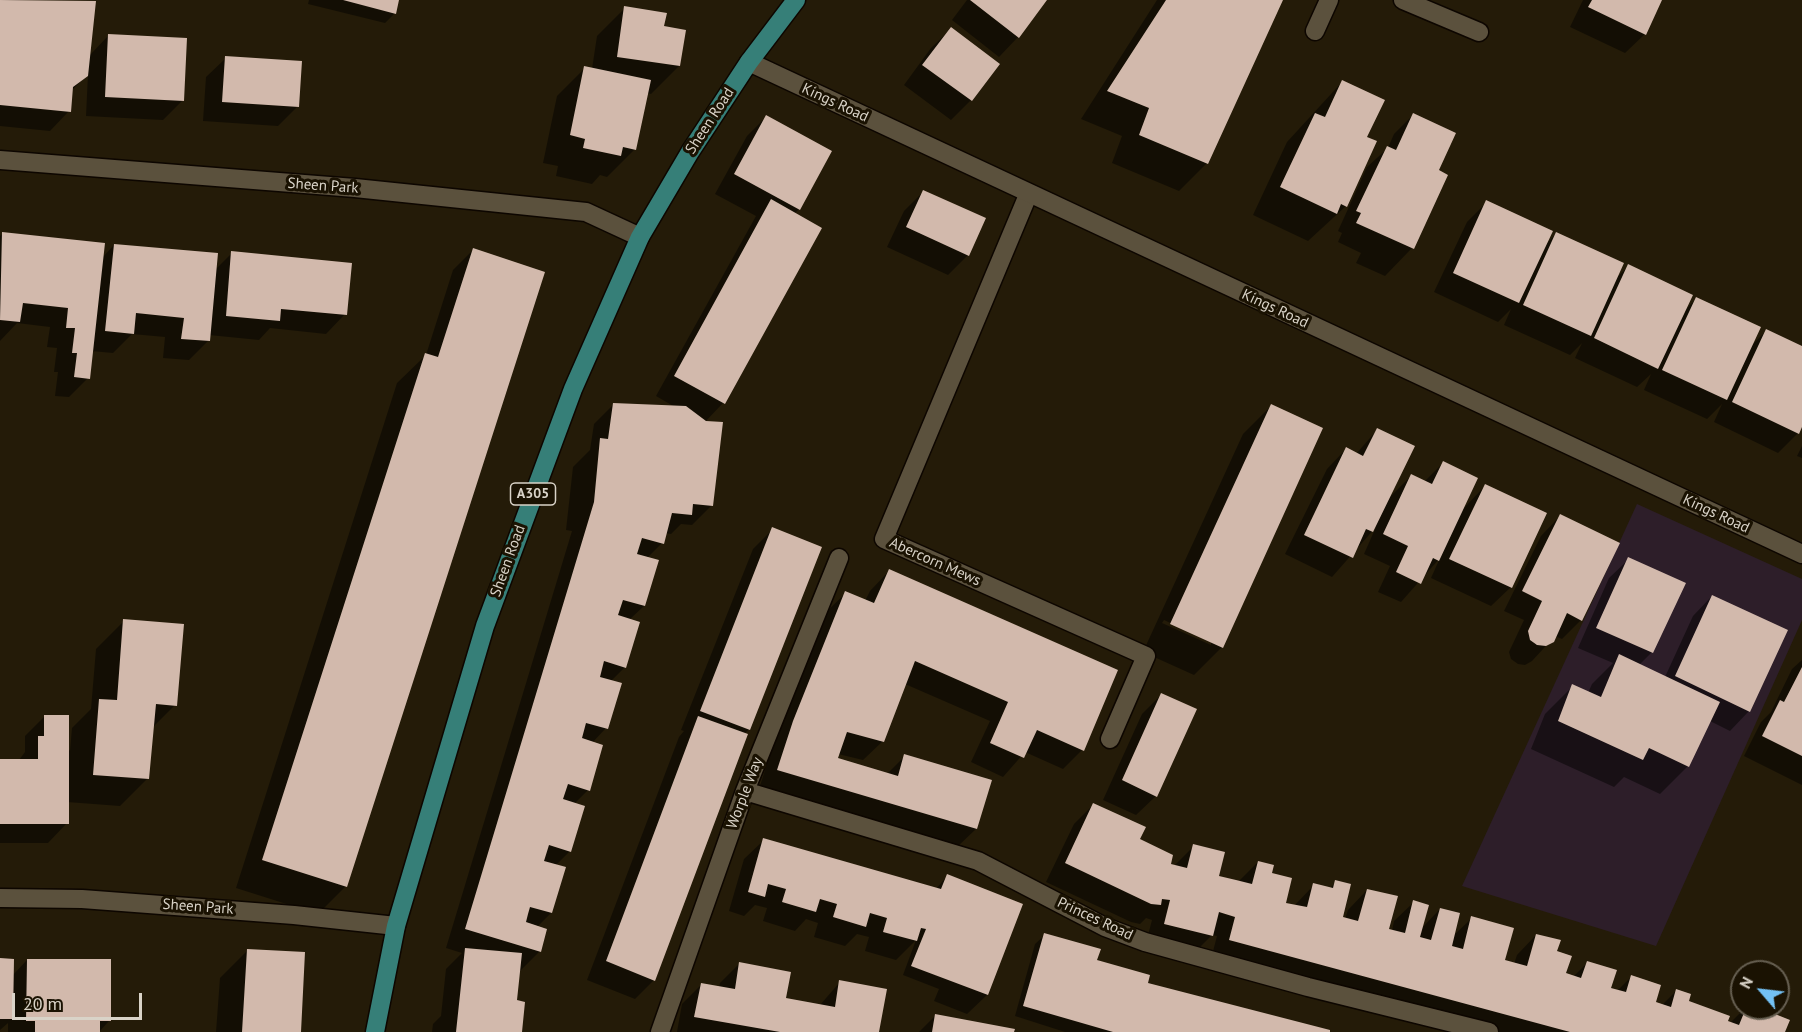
<!DOCTYPE html>
<style>
body{margin:0}
#map{position:relative;width:1802px;height:1032px;overflow:hidden;background:#241b08;font-family:"PT Sans",sans-serif}
canvas{display:block}
.north{position:absolute;left:1730px;top:960px;width:60px;height:60px;box-sizing:border-box;background:#1a1202;border:2px solid #665f51;border-radius:50%;rotate:298deg;font-size:16px;font-weight:700;line-height:24px;text-align:center;color:#d9d3c8}
.north::after{content:'';display:block;margin:auto;width:21px;height:27px;background:#73c1f5;clip-path:polygon(50% 0,100% 100%,50% 72%,0 100%)}
.scale{position:absolute;left:12px;top:993px;width:130px;height:27px;box-sizing:border-box;border:3px solid #d9d3c8;border-top:0;padding-left:8px;font-size:18px;line-height:21px;white-space:nowrap;color:#d9d3c8;-webkit-text-stroke:4px #1a1202;paint-order:stroke}
</style>
<div id="map">
<canvas width="1802" height="1032"></canvas>
<div class="north">N</div>
<div class="scale">20 m</div>
</div>
<script>
const c = document.querySelector('canvas').getContext('2d');
c.lineJoin = 'round';
function paint(path, color) { c.fillStyle = color; c.fill(path, 'evenodd'); }
const toPath = rows => new Path2D(rows.map(r => 'M' + r).join(''));
function stroke(path, color, width, dash) { c.strokeStyle = color; c.lineWidth = width; c.lineCap = dash ? 'butt' : 'round'; c.setLineDash(dash || []); c.stroke(path); }
function drawText(font, color, halo, rows, align = 'center') {
  c.font = font + ' "PT Sans",sans-serif'; c.lineWidth = 6; c.setLineDash([]); c.textBaseline = 'middle'; c.strokeStyle = halo; c.fillStyle = color; for (const [text, x, y, turn = 0] of rows) {
    c.save(); c.translate(x, y); c.rotate((+turn || 0) * Math.PI / 180); c.textAlign = isNaN(turn) ? turn : align; if (halo) c.strokeText(text, 0, 0); c.fillText(text, 0, 0); c.restore();
  }
}
paint(toPath([
 [1637,504,1802,579,1802,620,1656,946,1462,886]
]), '#2d1e29');
paint(toPath([
 [0,0,94,3,89,56,108,36,183,100,163,120,86,116,88,74,71,91,69,111,50,131,0,126],
 [309,0,398,0,394,14,385,23,308,4],
 [967,0,1046,0,1018,37,999,57,952,20],
 [1157,0,1281,0,1207,163,1179,191,1112,163,1122,136,1081,119],
 [1583,0,1661,0,1645,34,1625,53,1570,27],
 [625,8,663,28,679,66,651,94,647,93,635,149,607,177,600,175,592,184,556,176,558,166,543,163,557,96,585,68,592,69,597,36],
 [951,29,998,64,971,100,951,120,904,85,931,48],
 [226,58,297,107,278,126,203,121,206,77],
 [1342,82,1365,138,1346,206,1308,241,1253,215,1287,142],
 [1413,115,1437,171,1446,175,1412,248,1385,276,1356,263,1361,253,1338,242,1342,233,1338,231,1367,167,1388,148,1394,134],
 [766,117,799,209,794,214,723,403,704,423,712,505,692,525,681,524,671,534,665,533,662,543,647,558,644,606,629,620,625,667,611,681,606,728,592,743,588,790,574,804,570,851,555,866,551,913,537,927,540,951,520,971,515,999,521,1032,432,1032,433,1024,441,1016,446,969,462,953,446,948,572,531,566,530,573,467,590,450,594,424,613,405,675,407,656,396,756,216,715,194,747,136],
 [924,191,968,255,948,275,887,247,904,211],
 [1487,202,1546,244,1556,234,1615,279,1629,266,1684,311,1696,299,1751,346,1766,331,1802,348,1802,424,1798,433,1778,453,1714,422,1722,404,1707,419,1644,390,1651,374,1637,387,1575,358,1582,343,1570,355,1504,325,1511,309,1498,322,1434,292,1467,222],
 [3,233,102,258,114,245,215,270,232,253,345,314,326,334,270,328,259,340,209,335,208,341,189,360,163,358,165,337,132,334,113,353,91,351,88,378,69,397,55,396,58,372,54,372,57,348,47,347,50,327,17,323,0,341,0,236],
 [473,250,346,886,318,914,236,888,397,383,426,355,453,270],
 [1271,406,1321,429,1222,647,1194,675,1143,652,1243,434],
 [1164,620,1211,642,1211,645,1162,623],
 [1377,430,1388,499,1411,476,1424,482,1443,463,1462,510,1485,486,1511,587,1491,606,1431,578,1440,558,1401,602,1378,592,1390,566,1364,554,1376,527,1332,577,1285,554,1327,469,1346,449,1356,454],
 [1802,446,1802,458,1797,456],
 [1560,516,1581,620,1562,639,1555,636,1532,661,1525,665,1518,664,1511,659,1509,652,1524,620,1504,611,1541,536],
 [773,529,749,729,744,734,654,980,635,999,587,980,679,737,684,731,681,730,753,549],
 [1629,559,1652,652,1639,665,1665,677,1693,616,1712,596,1749,711,1730,731,1710,721,1688,766,1660,794,1624,777,1614,787,1531,749,1545,714,1573,686,1588,693,1592,684,1613,663,1578,648,1609,578],
 [889,571,1082,750,1063,769,1025,752,1003,777,971,762,990,721,905,684,883,741,863,760,838,754,837,759,887,774,905,756,990,781,976,829,956,848,759,789,774,742,826,612,846,593,865,601,870,591],
 [124,621,175,705,152,728,148,778,120,806,67,802,67,823,48,843,0,843,0,761,19,760,25,752,25,736,45,716,70,751,72,728,91,709,96,649],
 [1802,660,1802,785,1744,756,1761,722,1771,712,1792,669],
 [1162,694,1156,796,1136,815,1103,800,1142,714],
 [1094,804,1169,865,1174,866,1194,846,1217,877,1238,882,1258,862,1270,874,1284,904,1294,906,1314,885,1329,889,1336,882,1341,918,1345,919,1348,910,1367,890,1387,930,1392,931,1394,921,1414,902,1421,929,1440,909,1453,936,1472,918,1503,962,1514,964,1517,955,1536,935,1555,952,1565,974,1573,977,1587,963,1609,989,1617,991,1632,976,1654,1003,1662,1005,1676,991,1687,1002,1730,1023,1745,1008,1756,1008,1784,1032,1485,1032,1211,959,1217,936,1212,935,1192,955,1146,943,1152,920,1146,918,1140,924,1131,922,1046,882,1074,824],
 [764,840,936,889,947,876,987,995,967,1014,934,1001,939,989,903,975,916,940,896,960,865,951,869,937,857,934,845,946,814,937,818,923,806,919,795,931,763,921,767,908,755,905,744,916,729,911,744,859],
 [1045,935,1147,984,1328,1032,1065,1032,1015,1016,1035,944],
 [248,950,299,1032,216,1032,220,978],
 [0,960,13,975,27,960,109,1021,99,1032,8,1032,8,1023,0,1030],
 [739,964,784,999,820,1005,840,982,878,1032,677,1032,682,1004,702,984,719,988,720,983],
 [935,1016,1013,1032,919,1032]
]), '#0007');
paint(toPath([
 [0,0,96,1,88,76,73,87,71,112,0,105],
 [343,0,399,0,396,14],
 [970,0,1047,0,1019,38],
 [1166,0,1283,0,1208,164,1139,135,1149,108,1107,91],
 [1592,0,1662,0,1646,35,1588,7],
 [624,6,667,13,664,26,686,30,680,66,617,57],
 [951,27,1000,64,972,101,922,65],
 [108,34,187,38,184,101,105,97],
 [225,56,302,61,299,107,222,102],
 [584,66,651,80,636,150,623,147,621,156,583,148,585,139,570,135],
 [1342,80,1385,100,1367,137,1377,141,1347,207,1341,204,1337,214,1280,187,1315,113,1325,117],
 [1413,113,1456,133,1439,170,1448,175,1414,249,1356,223,1361,213,1356,211,1387,146,1396,150],
 [766,115,832,151,800,210,734,174],
 [923,190,986,218,969,256,906,227],
 [771,199,822,228,725,404,674,376],
 [1486,200,1553,231,1519,303,1453,273],
 [2,232,105,243,90,379,74,377,77,353,72,353,75,328,66,328,68,308,23,303,20,322,0,320],
 [1556,232,1624,263,1591,336,1523,305],
 [114,244,218,253,210,341,181,339,184,318,136,313,134,334,105,331],
 [473,248,545,272,347,887,262,860,425,353,438,357],
 [231,251,352,263,347,315,281,309,280,321,226,316],
 [1628,264,1693,295,1658,369,1594,338],
 [1696,297,1761,327,1727,400,1662,370],
 [1766,329,1802,346,1802,427,1799,434,1732,402],
 [613,403,686,406,706,421,723,422,713,506,693,504,692,515,672,513,664,544,642,538,637,554,659,560,645,606,623,600,618,615,640,622,626,668,604,661,600,677,622,683,608,729,586,723,582,738,603,745,590,791,568,784,563,799,585,806,571,852,549,845,544,861,566,867,552,913,530,907,528,914,526,922,547,929,541,952,465,929,594,502,600,438,608,439],
 [1271,404,1323,428,1223,648,1170,624],
 [1377,428,1415,446,1373,532,1366,529,1353,558,1304,535,1346,447,1363,456],
 [1443,461,1478,478,1439,561,1433,558,1421,584,1396,572,1408,546,1383,534,1411,474,1432,484],
 [1485,484,1547,513,1512,588,1449,559],
 [1560,514,1620,543,1582,621,1567,613,1554,642,1546,646,1537,645,1530,640,1528,631,1542,601,1522,591],
 [772,527,822,547,750,730,700,711],
 [1628,557,1686,583,1653,653,1596,628],
 [889,569,1118,670,1084,751,1037,730,1024,758,990,743,1008,702,915,661,884,742,847,732,838,758,898,776,904,754,992,780,977,829,777,770,793,721,845,591,874,603],
 [1712,595,1788,630,1750,712,1675,676],
 [123,619,184,624,177,706,156,704,149,779,93,775,99,699,117,700],
 [1619,654,1720,702,1689,767,1649,748,1643,760,1558,721,1572,684,1601,697],
 [1802,667,1802,756,1762,736,1780,700,1784,702],
 [1161,693,1197,709,1157,797,1122,780],
 [44,715,69,715,69,824,0,824,0,759,38,759,38,736,44,736],
 [698,716,748,734,655,981,606,961],
 [1093,803,1146,827,1140,839,1173,855,1171,864,1187,868,1193,844,1225,852,1219,876,1236,880,1252,884,1258,861,1274,865,1272,873,1292,878,1286,903,1307,907,1313,883,1333,888,1335,880,1351,884,1343,917,1358,921,1367,889,1398,896,1389,929,1405,933,1413,900,1429,905,1420,937,1431,940,1440,908,1460,913,1452,946,1463,949,1471,916,1514,928,1505,960,1527,966,1536,934,1561,940,1557,951,1572,956,1566,973,1581,978,1587,961,1617,970,1611,988,1626,992,1631,975,1661,985,1656,1002,1671,1007,1676,989,1691,994,1689,1001,1730,1016,1728,1021,1739,1025,1746,1008,1760,1008,1790,1020,1785,1032,1570,1032,1229,940,1235,917,1219,912,1213,936,1164,924,1170,900,1162,899,1161,905,1151,904,1065,863],
 [763,838,941,889,947,874,1023,904,988,995,911,966,926,929,921,928,917,941,883,932,887,918,870,913,866,927,833,917,837,904,820,899,816,912,782,902,786,889,768,884,765,897,748,892],
 [1044,933,1101,949,1097,960,1150,975,1148,983,1330,1030,1330,1032,1113,1032,1023,1006],
 [465,948,522,953,517,1000,525,1002,522,1032,456,1032],
 [247,949,305,952,301,1032,242,1032],
 [0,958,14,959,13,1019,0,1019],
 [27,959,111,959,111,1021,100,1021,100,1032,35,1032,35,1021,26,1021],
 [739,962,791,972,786,998,835,1007,839,980,887,989,879,1032,780,1032,694,1017,701,983,735,989],
 [935,1014,1015,1029,1014,1032,932,1032]
]), '#d2b9ac');
const minor = toPath([
 [1403,0,1479,32],
 [1315,31,1329,0],
 [0,160,355,188,586,212,640,237],
 [1028,195,884,539,1146,656,1110,739],
 [745,791,978,861,1105,927,1145,942,1308,987,1489,1032],
 [0,898,82,899,294,915,396,926],
 [660,1032,745,791,839,558]
]);
const tertiary = toPath([
 [749,62,1802,554]
]);
const primary = toPath([
 [375,1032,396,926,485,626,573,389,640,237,690,152,749,62,796,0]
]);
stroke(minor, '#0d0600', 21);
stroke(tertiary, '#0d0600', 21);
stroke(primary, '#0d0600', 21);
stroke(minor, '#5b513d', 18);
stroke(tertiary, '#5b513d', 18);
stroke(primary, '#367f78', 18);
for (const [x, y, w] of [
 [533,494,45]
]) { const box = new Path2D(); box.roundRect(x - w / 2, y - 11, w, 22, 4.5); c.fillStyle = '#1a1202'; c.fill(box); stroke(box, '#d9d3c8', 1.5); }
drawText('bold 14px', '#d9d3c8', null, [
 ["A305",533,494]
]);
drawText('15px', '#d9d3c8', '#1a1202', [
 ["Kings Road",835,103,25],
 ["Sheen Road",710,121,-57],
 ["Sheen Park",323,186,4],
 ["Kings Road",1275,309,25],
 ["Kings Road",1716,514,25],
 ["Sheen Road",508,561,-70],
 ["Abercorn Mews",935,562,24],
 ["Worple Way",745,793,-69],
 ["Sheen Park",198,907,4],
 ["Princes Road",1095,919,25]
]);
</script>
